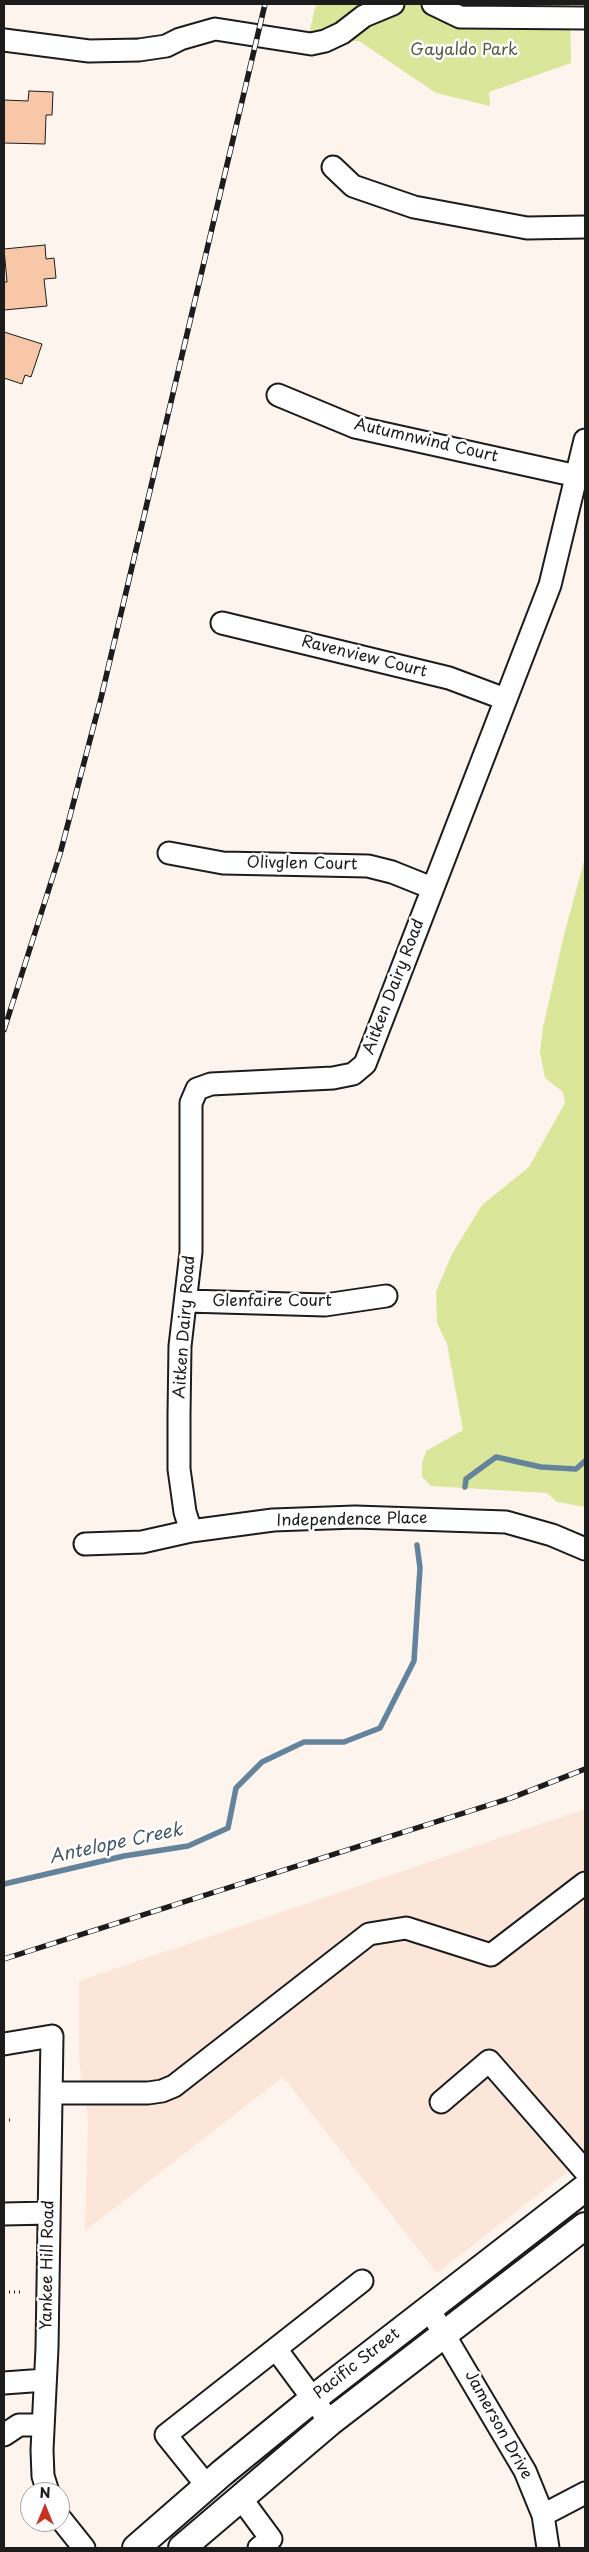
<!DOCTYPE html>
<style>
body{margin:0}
#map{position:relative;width:589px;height:2552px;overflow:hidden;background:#fef4ee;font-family:"Playpen Sans",sans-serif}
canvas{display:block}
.frame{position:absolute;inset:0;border:5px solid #1c1c1c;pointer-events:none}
.north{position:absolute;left:20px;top:2482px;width:50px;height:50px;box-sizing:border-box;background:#fff;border:1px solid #a4a4a4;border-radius:50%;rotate:0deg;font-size:14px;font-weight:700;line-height:20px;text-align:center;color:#1c1c1c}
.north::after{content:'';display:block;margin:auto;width:18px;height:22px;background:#c8321e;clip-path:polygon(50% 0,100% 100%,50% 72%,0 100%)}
</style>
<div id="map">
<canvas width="589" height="2552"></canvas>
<div class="frame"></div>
<div class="north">N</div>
</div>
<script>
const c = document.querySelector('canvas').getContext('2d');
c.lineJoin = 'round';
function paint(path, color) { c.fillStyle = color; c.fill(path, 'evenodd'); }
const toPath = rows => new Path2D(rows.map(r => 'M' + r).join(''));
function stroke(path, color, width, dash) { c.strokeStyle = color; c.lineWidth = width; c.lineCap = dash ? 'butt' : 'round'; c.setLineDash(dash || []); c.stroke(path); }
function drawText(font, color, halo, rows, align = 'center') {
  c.font = font + ' "Playpen Sans",sans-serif'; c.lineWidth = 5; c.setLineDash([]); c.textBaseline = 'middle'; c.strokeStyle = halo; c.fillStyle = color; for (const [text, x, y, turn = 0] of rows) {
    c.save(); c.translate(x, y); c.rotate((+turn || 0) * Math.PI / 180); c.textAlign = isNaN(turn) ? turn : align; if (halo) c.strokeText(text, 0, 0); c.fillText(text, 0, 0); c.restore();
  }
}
paint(toPath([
 [585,1809,585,2158,437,2273,283,2077,85,2231,88,2121,79,2060,79,1981]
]), '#fce6d9');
paint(toPath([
 [316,4,570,4,571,63,489,92,490,106,436,93,359,41,340,41,305,51],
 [585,858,585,1507,557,1502,547,1493,431,1486,422,1477,422,1463,426,1451,463,1430,447,1344,437,1323,436,1292,452,1254,482,1205,529,1167,565,1103,563,1092,545,1078,540,1052,543,1027,565,931]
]), '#dae699');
stroke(toPath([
 [465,1487,466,1479,496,1457,541,1467,576,1469,585,1461],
 [4,1884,124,1856,188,1846,228,1828,236,1788,262,1762,304,1742,344,1742,380,1728,414,1661,420,1568,417,1545]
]), '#64839c', 5.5);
const building = toPath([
 [29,91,53,92,52,115,46,115,45,144,4,143,4,100,28,101,29,91],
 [45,245,46,259,54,258,56,278,44,279,47,306,4,310,4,282,7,282,4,249,45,245],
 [4,332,42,344,31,377,25,375,22,384,4,378,4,332]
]);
paint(building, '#f8c7a8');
stroke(building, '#1c1c1c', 1);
const minor = toPath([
 [433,4,460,17,585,18],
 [4,40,89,51,139,50,166,46,180,39,215,29,311,44,325,41,342,33,364,16,393,4],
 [333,167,353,186,414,207,527,228,585,227],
 [278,395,355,427,577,476],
 [222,623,449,678,505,699],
 [169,853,223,863,368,866,392,872,432,888],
 [187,1301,325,1305,386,1296],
 [191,1531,185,1512,179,1469,179,1415,180,1346,191,1252,191,1103,197,1089,211,1084,333,1078,353,1074,365,1064,550,585,585,440],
 [85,1544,142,1542,191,1531,273,1520,355,1517,506,1522,552,1535,585,1549],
 [4,2044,52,2036,47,2348,42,2450,43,2476,48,2492],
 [52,2093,148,2093,162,2091,174,2086,369,1934,406,1928,491,1955,585,1883],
 [441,2102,489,2061,585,2171],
 [4,2214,49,2213],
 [429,2309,525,2471,543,2515,548,2548],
 [276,2349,330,2422],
 [4,2383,45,2380],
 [4,2435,19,2425,43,2425],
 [207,2486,166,2435,362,2281],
 [240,2497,271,2539,259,2548],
 [543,2515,585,2493],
 [60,2518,84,2548]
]);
const major = toPath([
 [136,2548,222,2473,314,2398,585,2188],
 [182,2548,330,2422,585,2226]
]);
stroke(minor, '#1c1c1c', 25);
stroke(major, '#1c1c1c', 30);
stroke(toPath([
 [4,2120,14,2120],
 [4,2292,21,2292]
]), '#1c1c1c', 3, [1, 4]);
stroke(minor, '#fff', 21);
stroke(major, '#fff', 26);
const rail = toPath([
 [4,1030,60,854,101,698,265,4],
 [4,1959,511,1798,585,1769]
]);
stroke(rail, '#1c1c1c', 5.5);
stroke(rail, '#fff', 4, [11]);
drawText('16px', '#555942', '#fff', [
 ["Gayaldo Park",464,51]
]);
drawText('16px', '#1c1c1c', '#fff', [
 ["Autumnwind Court",426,441,13],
 ["Ravenview Court",364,657,14],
 ["Olivglen Court",302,864,1],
 ["Aitken Dairy Road",394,987,-69],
 ["Glenfaire Court",272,1302],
 ["Aitken Dairy Road",185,1327,-86],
 ["Independence Place",352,1520,-1],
 ["Yankee Hill Road",48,2265,-89],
 ["Pacific Street",357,2364,-38],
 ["Jamerson Drive",498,2425,61]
]);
drawText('italic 18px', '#465867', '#fff', [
 ["Antelope Creek",116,1844,-12]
]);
</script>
